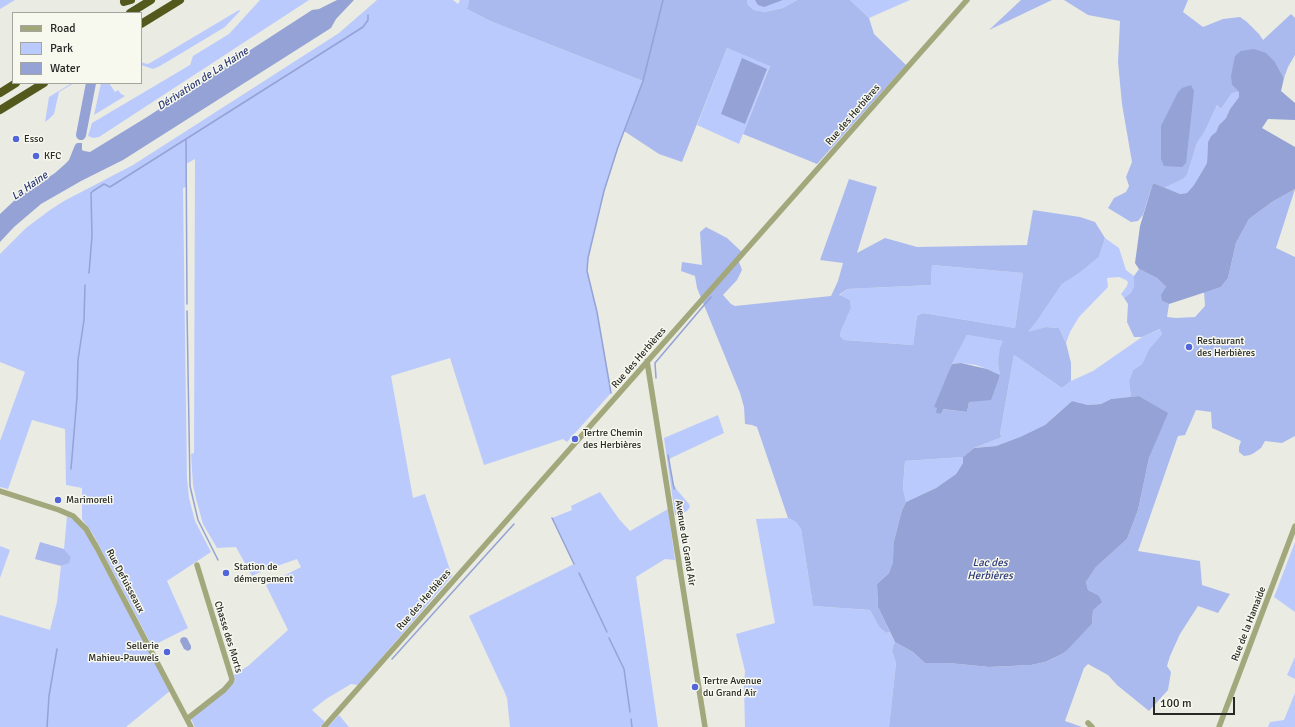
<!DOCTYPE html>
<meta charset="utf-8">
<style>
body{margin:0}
#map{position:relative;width:1295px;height:727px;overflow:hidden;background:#eaebe2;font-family:Signika,sans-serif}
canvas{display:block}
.legend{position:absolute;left:12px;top:12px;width:130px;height:72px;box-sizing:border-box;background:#f7f9ef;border:1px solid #a4a59e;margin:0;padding:5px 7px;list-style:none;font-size:12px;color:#282825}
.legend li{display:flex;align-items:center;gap:8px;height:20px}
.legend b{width:20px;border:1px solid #a4a59e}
.scale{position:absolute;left:1153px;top:697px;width:82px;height:18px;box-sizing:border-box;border:2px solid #282825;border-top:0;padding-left:5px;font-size:12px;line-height:14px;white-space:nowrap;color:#282825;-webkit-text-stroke:3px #f7f9ef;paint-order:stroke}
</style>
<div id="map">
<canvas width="1295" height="727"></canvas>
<ul class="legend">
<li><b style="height:5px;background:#a2a87c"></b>Road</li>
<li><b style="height:11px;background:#bbcafd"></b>Park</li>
<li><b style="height:11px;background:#94a2d5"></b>Water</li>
</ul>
<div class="scale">100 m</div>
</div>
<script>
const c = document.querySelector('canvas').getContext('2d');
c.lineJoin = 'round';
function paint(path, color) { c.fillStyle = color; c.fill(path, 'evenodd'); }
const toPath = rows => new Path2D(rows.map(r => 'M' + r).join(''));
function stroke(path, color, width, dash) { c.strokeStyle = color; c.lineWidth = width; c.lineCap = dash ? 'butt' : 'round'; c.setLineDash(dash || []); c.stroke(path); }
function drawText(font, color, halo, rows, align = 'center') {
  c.font = font + ' Signika,sans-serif'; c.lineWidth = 3; c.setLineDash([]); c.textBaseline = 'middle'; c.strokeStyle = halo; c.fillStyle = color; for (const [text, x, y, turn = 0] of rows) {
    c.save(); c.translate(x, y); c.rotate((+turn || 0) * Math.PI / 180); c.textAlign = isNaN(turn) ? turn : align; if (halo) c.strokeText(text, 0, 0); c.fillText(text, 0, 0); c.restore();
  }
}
paint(toPath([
 [0,0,15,0,0,9],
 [260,0,309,0,99,137,93,138,88,136,92,123,190,65,193,56,229,34],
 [377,0,453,0,458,4,460,0,467,0,469,1,467,9,490,21,643,81,618,147,604,191,588,258,587,271,597,312,611,393,567,442,563,439,484,465,450,358,391,376,413,498,425,494,452,576,358,685,351,684,326,699,312,710,325,722,320,727,195,727,191,719,234,682,235,679,234,675,248,666,288,630,266,585,301,567,297,559,260,572,252,576,236,547,217,548,203,524,196,499,193,485,191,454,194,453,195,159,186,164,186,187,183,188,187,478,189,498,195,521,211,552,167,581,188,628,152,646,94,536,82,519,82,488,66,485,65,429,32,420,8,489,0,487,0,441,25,372,0,362,0,254,26,228,50,210,64,201,133,165,339,33],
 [747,0,797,0,783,8,765,12,754,10,747,4],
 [850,0,910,0,869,18],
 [239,10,240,11,225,27,160,66,153,69,141,65,141,62,147,64,150,63],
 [727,48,770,65,739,144,697,125],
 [72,83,74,83,59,92,54,114,49,119,45,122,49,97],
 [101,83,109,83,115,92,118,90,121,94,125,96,94,115],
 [1239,92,1239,97,1230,109,1226,118,1219,125,1216,132,1211,136,1208,142,1207,163,1194,185,1187,193,1180,194,1164,188,1183,179,1187,175,1197,143,1205,131,1217,105,1221,109,1232,93],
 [1105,238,1119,248,1126,270,1134,276,1134,287,1132,293,1124,298,1121,294,1127,286,1128,282,1126,280,1119,277,1107,278,1108,287,1079,317,1070,332,1066,343,1059,328,1046,327,1027,333,1037,321,1062,284,1078,274,1099,257],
 [932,265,1023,273,1015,328,923,313,917,316,913,345,844,340,840,336,841,331,851,308,850,300,839,296,847,289,931,285],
 [1161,329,1162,334,1149,349,1142,364,1133,370,1129,381,1131,397,1111,399,1101,404,1088,405,1072,401,1045,425,1020,437,996,446,974,448,1002,437,1000,434,1014,355,1062,388,1071,381,1093,371,1142,337],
 [967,335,1004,341,998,363,1000,375,987,369,976,365,961,363,952,364],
 [718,415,724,433,671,458,669,460,672,481,677,490,689,504,690,507,687,511,680,514,675,515,664,438],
 [963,457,963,463,956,474,936,488,906,502,903,488,905,461],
 [600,492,619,519,630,531,668,509,675,560,665,559,636,577,658,727,510,727,507,698,505,693,469,616,574,564,552,518,572,510,571,506],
 [67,516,78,523,87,535,170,691,126,727,0,727,0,615,50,630,57,602,61,566,64,565,71,557,64,549],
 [788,518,796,522,801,529,813,606,870,610,879,627,886,633,890,632,895,642,893,646,892,651,896,663,889,727,745,727,744,686,745,671,736,634,775,623,756,519],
 [1295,542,1295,612,1274,597],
 [0,546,10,550,0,578],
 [1295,657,1295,679,1287,675],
 [1295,693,1295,727,1268,727,1270,722,1284,720],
 [339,715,349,727,328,727]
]), '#bbcafd');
paint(toPath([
 [467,0,747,0,747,4,754,10,765,12,783,8,797,0,850,0,869,18,874,34,906,65,817,164,743,134,770,66,727,48,682,162,659,154,624,131,643,81,490,21,467,9,469,1],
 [1021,0,1052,0,989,30],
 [1064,0,1188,0,1183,12,1203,27,1223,19,1240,17,1247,22,1259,34,1263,40,1291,14,1295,18,1295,55,1288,67,1284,78,1275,62,1232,85,1239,92,1232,93,1221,109,1217,105,1205,131,1197,143,1187,175,1183,179,1164,188,1153,183,1143,215,1138,221,1131,222,1108,208,1114,198,1126,192,1129,186,1126,177,1132,162,1122,104,1118,62,1120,21,1088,15],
 [849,179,877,187,857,253,885,238,917,247,1027,245,1033,210,1080,217,1095,222,1105,238,1099,257,1078,274,1062,284,1037,321,1028,332,1046,327,1059,328,1066,343,1071,363,1071,381,1062,388,1014,355,1000,434,1002,437,974,448,963,457,905,461,903,488,906,502,902,510,894,541,894,563,889,573,877,584,878,607,890,632,886,633,879,627,870,610,813,606,801,529,796,522,788,518,757,427,752,425,745,424,744,407,740,393,697,288,695,276,681,271,682,262,702,265,700,232,706,227,727,238,743,253,738,259,742,270,737,280,723,295,731,304,735,306,831,296,838,281,843,263,820,260],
 [932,265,1023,273,1015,328,923,313,917,316,913,345,844,340,840,336,841,331,851,308,850,300,839,295,847,289,931,285],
 [967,335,1003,341,1000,348,998,363,1000,376,969,402,967,412,942,409,941,414,937,413,952,364],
 [1295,189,1276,248,1295,257,1295,436,1282,443,1265,441,1261,448,1254,453,1250,455,1244,456,1239,452,1239,447,1241,441,1212,428,1211,412,1196,410,1185,435,1178,436,1138,551,1200,561,1202,585,1230,594,1218,613,1198,606,1180,634,1170,656,1167,666,1171,672,1168,690,1149,711,1117,685,1108,675,1088,664,1084,668,1065,721,1082,727,889,727,896,663,892,651,893,646,895,642,913,652,925,663,949,663,989,667,1031,665,1045,662,1062,654,1092,624,1093,610,1098,595,1088,590,1086,582,1096,567,1127,539,1138,510,1149,458,1167,413,1139,396,1131,397,1129,381,1133,370,1142,364,1149,349,1162,334,1160,329,1142,337,1134,337,1127,322,1128,304,1124,298,1131,293,1134,287,1134,276,1139,269,1157,278,1166,287,1162,301,1169,304,1167,317,1176,318,1195,317,1205,306,1204,292,1221,287,1228,278,1236,243,1249,219,1272,202],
 [40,542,64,549,71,557,69,563,61,566,35,559]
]), '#abbaee');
paint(toPath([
 [337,0,354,0,336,19,331,28,123,160,81,181,41,204,14,227,0,242,0,214,16,199,55,173,64,165,69,160,75,145,77,143,82,143,82,150,84,151,90,152,147,117,312,10,319,9],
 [755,0,783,0,764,7,758,5],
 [1254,49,1266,53,1275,62,1284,78,1281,91,1295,103,1295,120,1268,119,1262,128,1295,147,1295,189,1272,202,1249,219,1236,243,1228,278,1221,287,1169,304,1162,301,1161,295,1166,287,1157,278,1139,269,1135,263,1140,226,1153,183,1180,194,1187,193,1194,185,1207,163,1208,142,1211,136,1216,132,1219,125,1226,118,1230,109,1239,97,1239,92,1232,85,1231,76,1235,56,1241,51],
 [742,58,767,69,745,124,721,114],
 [1191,85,1194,91,1186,163,1182,167,1164,166,1161,159,1161,126,1178,92,1182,88],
 [961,363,987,369,1000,375,991,400,969,402,967,412,943,409,941,414,936,413,937,408,934,407,952,364],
 [1139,396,1168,413,1149,458,1138,510,1127,539,1096,567,1086,582,1088,590,1098,595,1102,602,1093,610,1092,624,1067,650,1062,654,1045,662,1031,665,989,667,949,663,925,663,913,652,895,642,878,607,877,584,889,573,893,563,894,541,902,510,906,502,936,488,956,474,963,463,963,457,974,448,996,446,1020,437,1045,425,1072,401,1088,405,1101,404,1111,399],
 [184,637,187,638,191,646,191,649,188,651,184,649,180,641,181,638]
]), '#94a2d5');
stroke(toPath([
 [89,273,92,236,91,193,93,191,104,184,110,187,186,139],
 [187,304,186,139,363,27,368,20,368,15],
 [187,311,190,486,198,520,218,560],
 [656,378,655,363,711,297],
 [611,393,597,312,587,271,588,258,604,191,618,147,643,81,663,0],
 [668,455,674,489],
 [71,469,77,397,78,360,84,320,85,285],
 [552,518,574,564],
 [579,573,607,632],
 [609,638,624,669,630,712],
 [392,659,514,524],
 [631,719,632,727],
 [47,727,49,696,57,649]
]), '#94a2d5', 1.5);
stroke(toPath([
 [81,135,91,83]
]), '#94a2d5', 10);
stroke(toPath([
 [647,361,705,727],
 [0,491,59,510,73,516,86,529,97,548,191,727],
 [187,719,224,690,231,682,232,679,197,565],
 [1088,723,1092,727],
 [324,727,967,0],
 [1219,727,1295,526]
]), '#a2a87c', 5.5);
stroke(toPath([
 [124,2,131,0],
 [130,13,151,0],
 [141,24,180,0],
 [0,93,16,83],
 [0,110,44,83]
]), '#53581d', 8);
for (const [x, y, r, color] of [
 [16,139,4,"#5265db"],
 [36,156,4,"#5265db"],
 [1189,347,4,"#5265db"],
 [575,439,4,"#5265db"],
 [58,500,4,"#5265db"],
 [226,573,4,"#5265db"],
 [167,652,4,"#5265db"],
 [695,687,4,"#5265db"]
]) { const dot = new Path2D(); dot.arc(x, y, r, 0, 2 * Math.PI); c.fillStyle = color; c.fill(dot); stroke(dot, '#f7f9ef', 1.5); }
drawText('10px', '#282825', '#f7f9ef', [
 ["Rue des Herbières",853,115,-49],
 ["Rue des Herbières",639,358,-49],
 ["Avenue du Grand Air",685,543,81],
 ["Rue Defuisseaux",125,581,62],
 ["Rue des Herbières",424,600,-49],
 ["Rue de la Hamaide",1249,624,-69],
 ["Chasse des Morts",228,637,73]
]);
drawText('10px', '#282825', '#f7f9ef', [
 ["Esso",24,139],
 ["KFC",44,156],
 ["Restaurant",1197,341],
 ["des Herbières",1197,353],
 ["Tertre Chemin",583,433],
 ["des Herbières",583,445],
 ["Marimoreli",66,500],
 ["Station de",234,567],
 ["démergement",234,579],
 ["Sellerie",159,646,"right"],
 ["Mahieu-Pauwels",159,658,"right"],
 ["Tertre Avenue",703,681],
 ["du Grand Air",703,693]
], 'left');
drawText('italic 11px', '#2d3977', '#f7f9ef', [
 ["Dérivation de La Haine",203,79,-33],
 ["La Haine",30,186,-35],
 ["Lac des",990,563],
 ["Herbières",990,576]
]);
</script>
